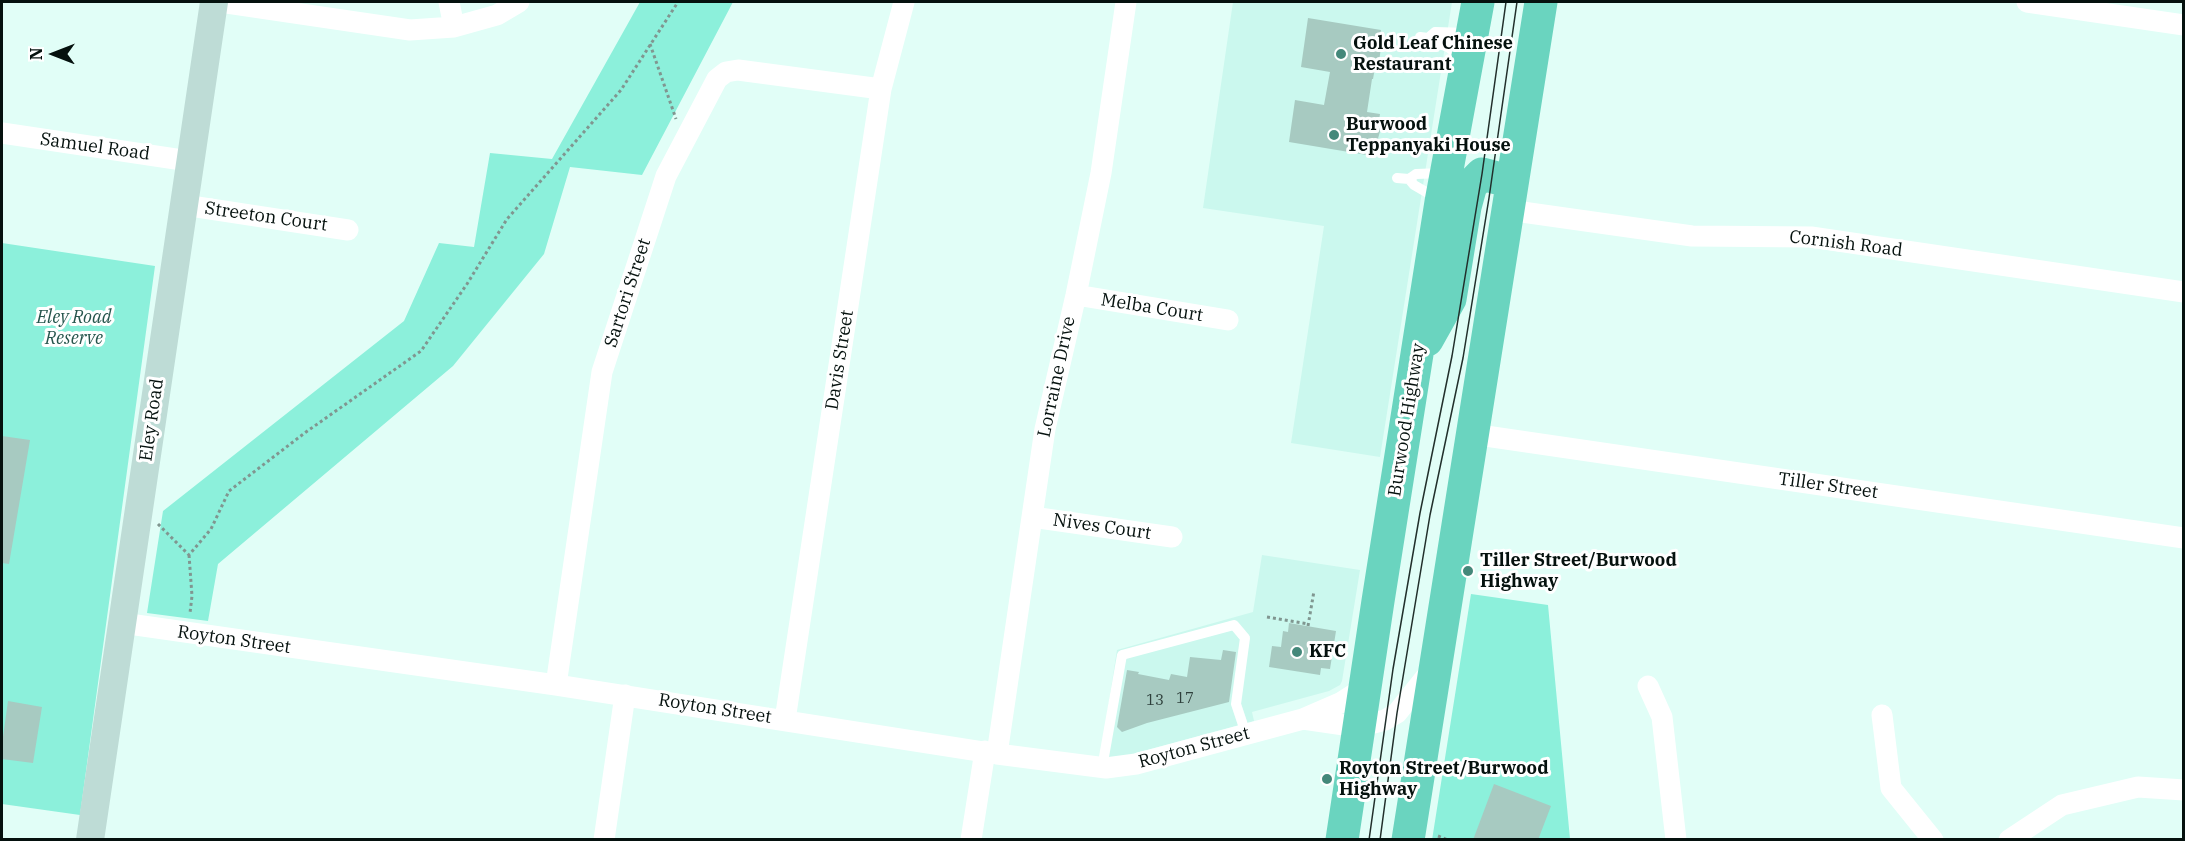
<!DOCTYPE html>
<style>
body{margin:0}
#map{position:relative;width:2185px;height:841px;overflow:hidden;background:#e1fef7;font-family:"IBM Plex Serif",serif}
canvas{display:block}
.frame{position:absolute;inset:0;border:3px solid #05110e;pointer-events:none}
.north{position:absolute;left:24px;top:24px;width:60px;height:60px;-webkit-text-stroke:4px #fff;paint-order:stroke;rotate:270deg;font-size:16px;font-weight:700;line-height:24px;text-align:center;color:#05110e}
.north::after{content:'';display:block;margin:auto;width:21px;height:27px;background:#05110e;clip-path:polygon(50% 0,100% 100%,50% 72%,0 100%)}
</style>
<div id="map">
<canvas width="2185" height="841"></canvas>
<div class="frame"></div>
<div class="north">N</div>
</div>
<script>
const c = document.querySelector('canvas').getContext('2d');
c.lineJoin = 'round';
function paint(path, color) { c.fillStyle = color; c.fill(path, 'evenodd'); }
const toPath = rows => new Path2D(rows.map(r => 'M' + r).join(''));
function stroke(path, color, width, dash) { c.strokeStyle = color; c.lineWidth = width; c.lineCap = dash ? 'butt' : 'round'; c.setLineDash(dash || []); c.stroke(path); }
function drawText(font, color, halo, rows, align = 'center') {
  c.font = font + ' "IBM Plex Serif",serif'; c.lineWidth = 6; c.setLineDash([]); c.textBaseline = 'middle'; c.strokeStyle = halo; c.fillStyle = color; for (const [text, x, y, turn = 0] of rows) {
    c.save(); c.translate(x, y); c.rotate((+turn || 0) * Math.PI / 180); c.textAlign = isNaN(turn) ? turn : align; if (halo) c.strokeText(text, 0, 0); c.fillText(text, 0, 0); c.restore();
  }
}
paint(toPath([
 [1233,2,1452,2,1380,457,1291,443,1324,226,1203,208],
 [1262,555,1360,570,1342,681,1340,685,1329,691,1252,712,1254,721,1118,758,1100,759,1117,650,1253,612]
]), '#cbf8ee');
paint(toPath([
 [640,2,733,2,642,175,570,167,544,254,453,366,218,564,208,621,147,613,163,511,404,321,439,243,474,247,490,153,552,159],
 [2,243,155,266,80,815,2,804],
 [1471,594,1548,605,1570,839,1432,840]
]), '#8cf0db');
paint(toPath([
 [1308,18,1381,30,1379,40,1382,41,1378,68,1375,68,1373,79,1372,79,1367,112,1380,114,1378,127,1381,128,1373,156,1289,142,1295,100,1324,105,1330,72,1301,67],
 [2,436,30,440,9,564,2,563],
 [1289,623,1336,631,1330,669,1321,668,1320,675,1269,667,1272,646,1281,647,1283,631,1288,632],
 [1223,650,1236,652,1229,702,1147,723,1122,732,1117,727,1127,670,1139,672,1138,674,1169,680,1171,674,1187,677,1190,657,1221,660],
 [8,701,42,707,33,763,2,759,2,744],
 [1494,784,1551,806,1538,840,1473,840]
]), '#a7cac1');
stroke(toPath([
 [650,44,676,119],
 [158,524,189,555,211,529,229,491,306,432,421,351,467,284,507,219,621,90,678,2],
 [189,555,192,596,190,613],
 [1267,617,1308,624],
 [1308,626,1314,591],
 [1438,836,1448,840]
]), '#809690', 3, [3, 3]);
stroke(toPath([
 [1420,37,1428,38,1432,43,1447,46,1463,59],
 [1428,38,1435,32,1468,33],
 [1397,178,1409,179,1414,185,1438,199],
 [1409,179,1416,174,1443,173],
 [1102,768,1122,655,1234,625,1245,638,1236,704,1246,734]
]), '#fff', 10);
stroke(toPath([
 [220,2,410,30,454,27,497,15,519,2],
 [449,2,454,27],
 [2027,2,2184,25],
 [2,133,189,161],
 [184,205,348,230],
 [1508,210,1692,236,1811,237,2184,292],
 [1076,295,1228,320],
 [1472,434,2184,538],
 [1032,517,1172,537],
 [122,623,556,685,997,754,1106,768,1136,764,1303,719,1340,703,1365,687],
 [556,685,602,372,666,176,717,79,726,72,738,70,881,89],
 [1648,686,1662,717,1676,840],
 [1882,715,1891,788,1933,840],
 [1303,719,1358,727,1385,720,1397,713,1433,668],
 [785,720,881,89,904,2],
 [997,754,1045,429,1076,295,1101,173,1126,2],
 [604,840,625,695],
 [971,840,985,751],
 [2009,840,2062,805,2138,787,2184,790]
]), '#fff', 21);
stroke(toPath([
 [90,840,214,2]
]), '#bedcd6', 28);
stroke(toPath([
 [1427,340,1450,299,1465,207,1471,185,1482,174,1512,182],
 [1342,840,1378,601,1441,202,1478,2],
 [1408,840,1541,2]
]), '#6ad4bf', 33);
stroke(toPath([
 [1369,840,1393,669,1420,513,1452,356,1482,174,1506,2],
 [1380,840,1397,713,1430,515,1463,358,1489,198,1517,2]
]), '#212f2b', 1.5);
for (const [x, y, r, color] of [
 [1341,54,6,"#44887a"],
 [1334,135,6,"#44887a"],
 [1468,571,6,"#44887a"],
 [1297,652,6,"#44887a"],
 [1327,779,6,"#44887a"]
]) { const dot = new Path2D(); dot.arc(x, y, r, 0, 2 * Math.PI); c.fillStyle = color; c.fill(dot); stroke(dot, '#fff', 2); }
drawText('15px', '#2e3f3b', null, [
 ["17",1185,699],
 ["13",1155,701]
]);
drawText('bold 18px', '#05110e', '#fff', [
 ["Gold Leaf Chinese",1353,44],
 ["Restaurant",1353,65],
 ["Burwood",1346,125],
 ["Teppanyaki House",1346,146],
 ["Tiller Street/Burwood",1480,561],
 ["Highway",1480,582],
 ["KFC",1309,652],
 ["Royton Street/Burwood",1339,769],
 ["Highway",1339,790]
], 'left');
drawText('18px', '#05110e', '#fff', [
 ["Samuel Road",95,147,8],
 ["Streeton Court",266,217,8],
 ["Cornish Road",1846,244,7],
 ["Sartori Street",628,293,-72],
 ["Melba Court",1152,308,9],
 ["Davis Street",840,360,-81],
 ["Lorraine Drive",1057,377,-78],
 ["Eley Road",152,420,-82],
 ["Burwood Highway",1407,420,-81],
 ["Tiller Street",1828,486,8],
 ["Nives Court",1102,527,8],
 ["Royton Street",234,640,8],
 ["Royton Street",715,709,9],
 ["Royton Street",1194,748,-15]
]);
drawText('italic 18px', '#25554c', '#fff', [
 ["Eley Road",74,318],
 ["Reserve",74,339]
]);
</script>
